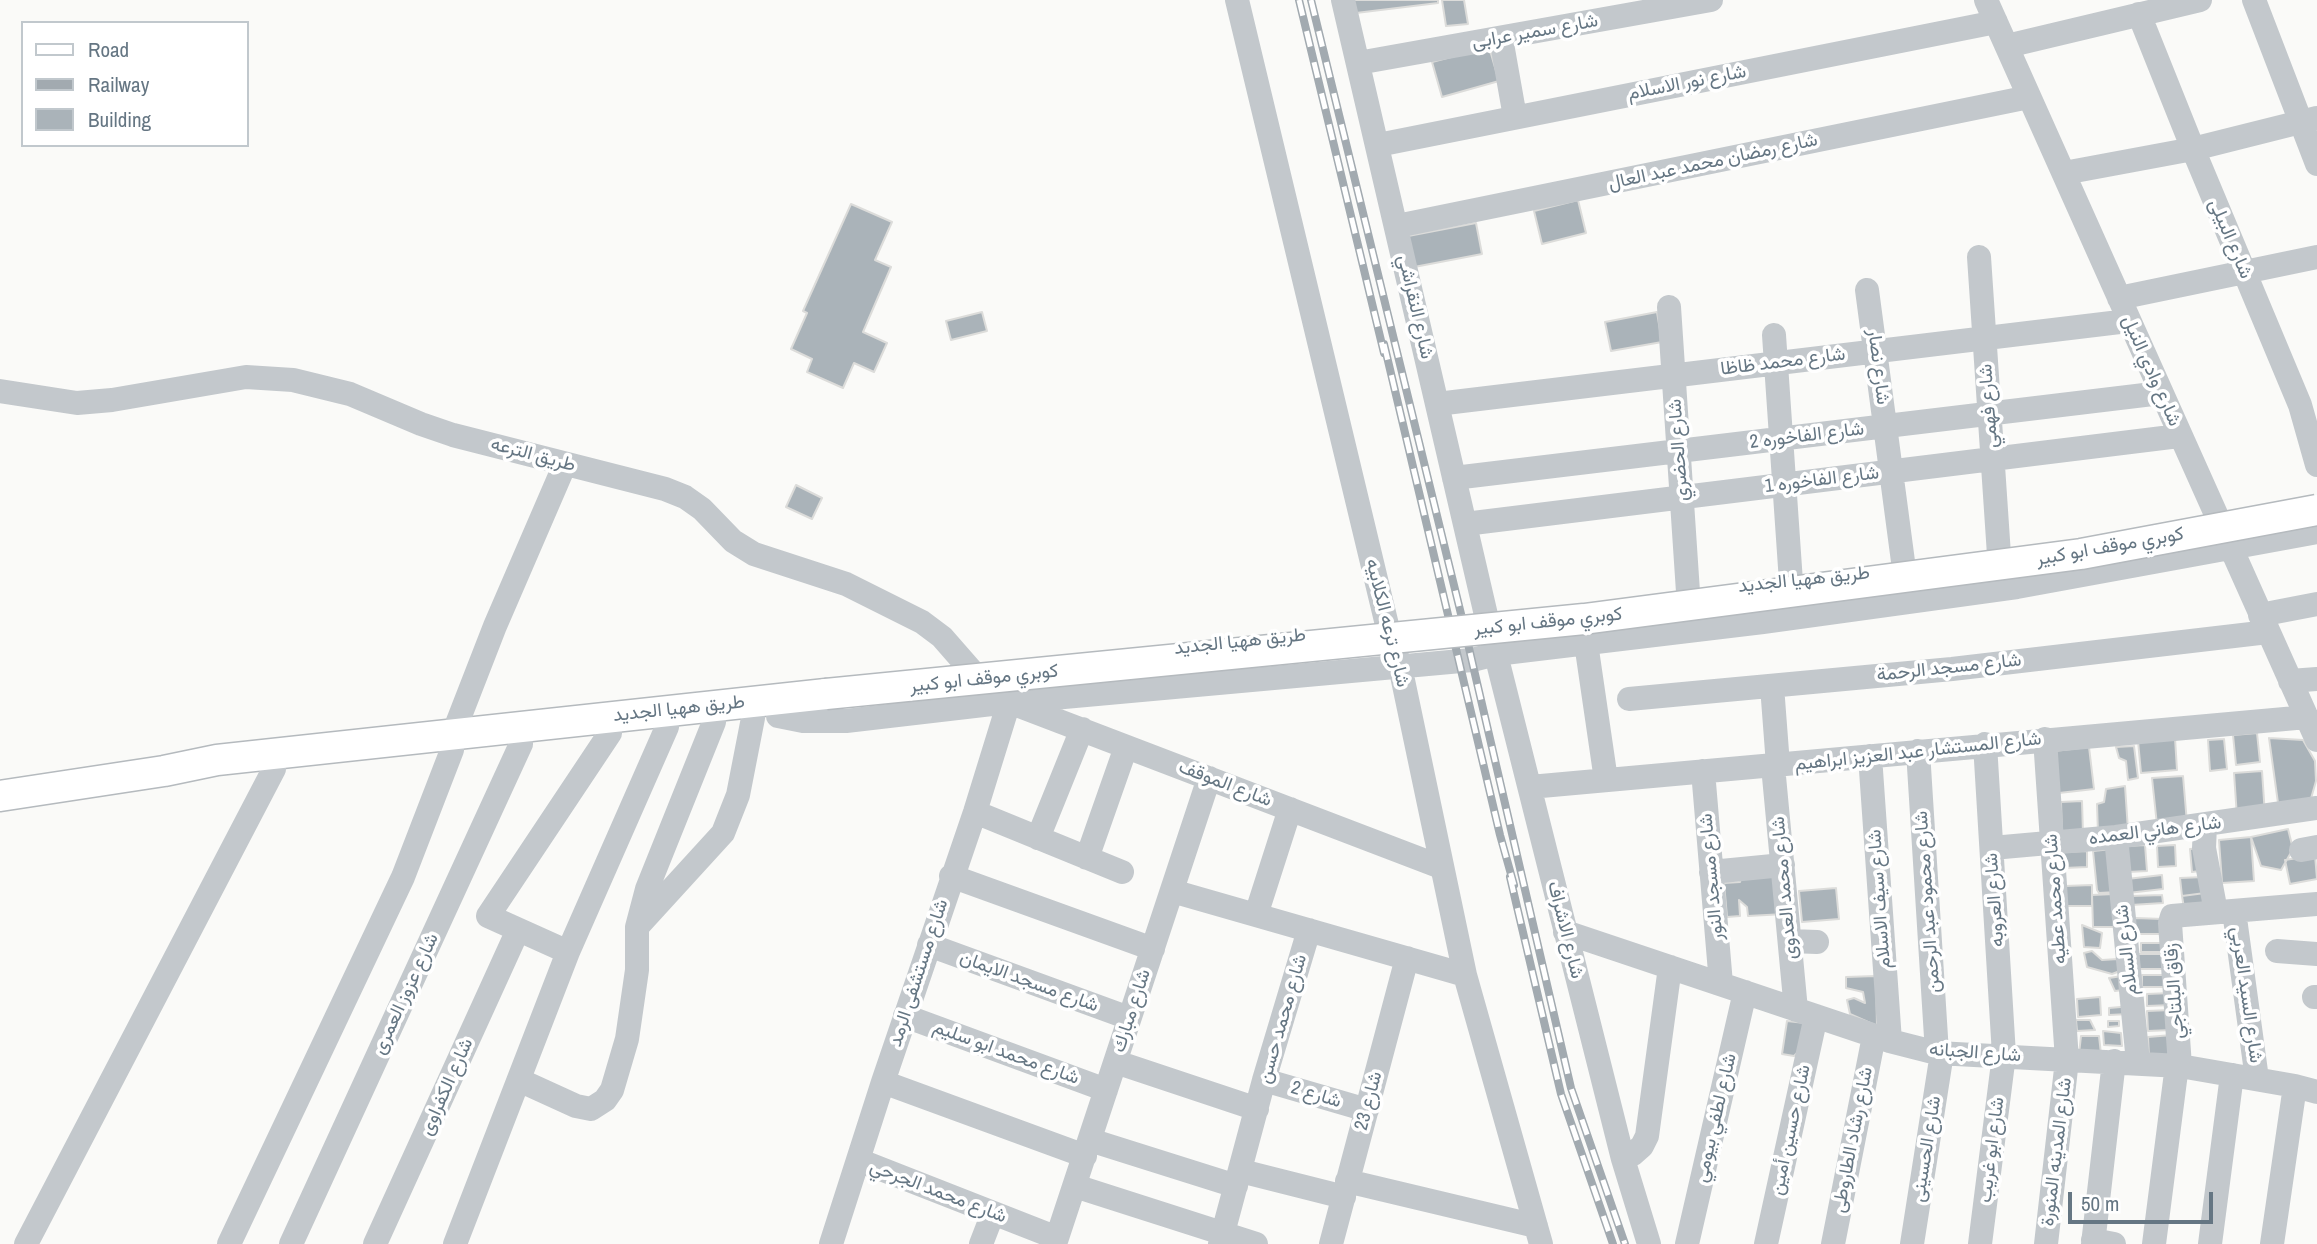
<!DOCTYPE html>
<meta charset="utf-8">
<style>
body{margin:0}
#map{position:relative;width:2317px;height:1244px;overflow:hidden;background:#fafaf8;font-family:"Archivo Narrow",sans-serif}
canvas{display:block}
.legend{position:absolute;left:21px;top:21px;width:228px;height:126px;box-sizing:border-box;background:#fff;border:2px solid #c1c8cd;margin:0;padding:9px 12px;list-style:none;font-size:21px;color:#657683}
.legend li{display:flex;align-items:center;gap:14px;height:35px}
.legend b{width:35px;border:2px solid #c1c8cd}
.scale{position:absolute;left:2068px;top:1192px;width:145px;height:32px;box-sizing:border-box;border:4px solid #657683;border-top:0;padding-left:9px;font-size:21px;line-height:24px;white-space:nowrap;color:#657683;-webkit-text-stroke:5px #fff;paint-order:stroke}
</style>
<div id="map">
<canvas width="2317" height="1244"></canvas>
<ul class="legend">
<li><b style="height:9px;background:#fff"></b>Road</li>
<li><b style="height:9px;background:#a2aab0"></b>Railway</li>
<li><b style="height:19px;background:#aab3b9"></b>Building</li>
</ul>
<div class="scale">50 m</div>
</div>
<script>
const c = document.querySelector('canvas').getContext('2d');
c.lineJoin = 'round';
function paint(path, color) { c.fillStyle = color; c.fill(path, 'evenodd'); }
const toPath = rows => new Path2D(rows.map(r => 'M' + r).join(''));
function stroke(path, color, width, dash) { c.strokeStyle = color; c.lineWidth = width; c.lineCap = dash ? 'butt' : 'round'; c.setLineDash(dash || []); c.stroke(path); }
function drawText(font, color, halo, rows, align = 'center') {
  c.font = font + ' "Archivo Narrow",Vazirmatn,sans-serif'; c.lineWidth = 7; c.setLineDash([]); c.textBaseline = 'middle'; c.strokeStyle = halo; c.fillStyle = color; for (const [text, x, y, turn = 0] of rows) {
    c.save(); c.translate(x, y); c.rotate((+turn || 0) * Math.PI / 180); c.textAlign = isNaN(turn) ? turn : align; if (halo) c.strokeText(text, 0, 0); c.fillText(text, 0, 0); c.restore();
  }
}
const building = toPath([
 [1351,0,1438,0,1438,3,1356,13,1351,0],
 [1442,0,1464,0,1468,24,1446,26,1442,0],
 [1489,47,1499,81,1442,97,1432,62,1489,47],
 [1578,200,1586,233,1542,244,1534,211,1578,200],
 [851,204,892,222,875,260,891,267,863,332,887,343,874,372,854,363,843,388,807,372,812,359,791,349,807,313,803,311,851,204],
 [1476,223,1482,254,1409,268,1403,237,1476,223],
 [982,312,987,331,951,340,946,321,982,312],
 [1657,312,1662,342,1611,351,1605,322,1657,312],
 [796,485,822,498,812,519,786,507,796,485],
 [2257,733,2260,762,2236,765,2233,735,2257,733],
 [2175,738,2177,770,2141,773,2138,741,2175,738],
 [2269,738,2303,740,2315,761,2316,781,2310,802,2278,803,2269,738],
 [2224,739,2227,769,2210,771,2208,740,2224,739],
 [2134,746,2138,778,2128,780,2126,761,2119,758,2116,747,2134,746],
 [2089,747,2094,789,2059,793,2054,751,2089,747],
 [2262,771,2265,815,2237,817,2234,773,2262,771],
 [2183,776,2187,823,2157,825,2152,778,2183,776],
 [2125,786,2128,830,2098,834,2097,804,2104,802,2106,789,2125,786],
 [2082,801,2083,834,2062,835,2061,802,2082,801],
 [2288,829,2293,849,2281,870,2261,866,2251,837,2288,829],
 [2251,837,2254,881,2222,883,2219,840,2251,837],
 [2145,845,2147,871,2128,872,2127,846,2145,845],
 [2175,845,2176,866,2158,867,2157,846,2175,845],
 [2204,848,2207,870,2192,872,2190,849,2204,848],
 [2112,849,2117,892,2099,893,2097,890,2093,851,2112,849],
 [2087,851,2087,867,2064,868,2063,852,2087,851],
 [2315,855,2317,879,2290,884,2285,860,2315,855],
 [1782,871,1785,914,1748,916,1747,907,1739,900,1740,916,1727,917,1724,883,1740,882,1742,873,1782,871],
 [2162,875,2163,889,2128,893,2127,879,2162,875],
 [2204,877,2205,893,2182,896,2180,878,2204,877],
 [2092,885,2092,906,2066,906,2065,886,2092,885],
 [1836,888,1839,919,1802,922,1799,891,1836,888],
 [2205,893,2206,906,2184,908,2182,896,2205,893],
 [2114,894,2115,927,2093,927,2092,895,2114,894],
 [2162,895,2163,903,2131,905,2131,896,2162,895],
 [2135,918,2163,919,2163,934,2135,934,2135,918],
 [2082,925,2102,933,2100,948,2084,947,2082,925],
 [2141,943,2163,943,2163,952,2141,952,2141,943],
 [2092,951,2102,960,2118,959,2120,971,2112,974,2087,967,2084,953,2092,951],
 [2138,954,2169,954,2169,969,2139,969,2138,954],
 [2142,975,2169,975,2169,987,2142,987,2142,975],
 [1876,976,1877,1026,1850,1014,1847,1000,1854,998,1865,1003,1863,992,1846,988,1846,977,1876,976],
 [2122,976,2123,990,2115,991,2109,978,2122,976],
 [2171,993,2172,1005,2147,1006,2147,994,2171,993],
 [2100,997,2101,1015,2078,1017,2077,999,2100,997],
 [2132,1006,2129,1014,2109,1015,2109,1008,2132,1006],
 [2171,1010,2172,1030,2148,1031,2147,1011,2171,1010],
 [2076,1020,2090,1020,2095,1030,2077,1031,2076,1020],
 [1787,1021,1805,1023,1800,1050,1794,1056,1782,1054,1787,1021],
 [2108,1021,2119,1021,2119,1026,2108,1027,2108,1021],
 [2103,1031,2121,1033,2122,1046,2104,1045,2103,1031],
 [2172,1035,2173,1056,2149,1057,2148,1037,2172,1035],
 [2081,1036,2099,1036,2101,1054,2079,1054,2081,1036]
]);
paint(building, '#aab3b9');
stroke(building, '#dcdcda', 2);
const major = toPath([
 [0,796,164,771,217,760,826,694]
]);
stroke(major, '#b5babe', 33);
stroke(toPath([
 [1237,0,1387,625,1400,666,1465,975,1541,1244],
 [1343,0,1486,615,1623,1159,1649,1244],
 [1986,0,2317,740],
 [2254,0,2317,164],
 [2139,14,2193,149,2300,405,2317,465],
 [1501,38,1515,117],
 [2007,46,2200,0],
 [1358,63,1711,0],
 [1378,145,1996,22],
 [2064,173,2193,149,2317,118],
 [1397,226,2029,97],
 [1979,257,1999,555],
 [1867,290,1904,569],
 [2119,298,2317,257],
 [1669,307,1688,592],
 [1774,335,1791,582],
 [0,391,77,403,112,400,246,377,293,380,350,394,421,424,453,435,665,489,685,497,702,509,733,541,754,554,846,584,922,622,942,637,977,677,1009,702,1441,867],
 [1437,404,2128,321],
 [1454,478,2161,393],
 [1465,524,2179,436],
 [2260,615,2317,604],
 [1586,643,1606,780],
 [2290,681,2317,679],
 [1772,686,1778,765],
 [1629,699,1952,669,2268,632],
 [778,716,803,721,846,721,1009,702,1472,660,1496,654,1763,622,2017,587,2317,532],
 [453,734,495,626,565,464],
 [2045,739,2067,1060,2046,1244],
 [1918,751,1937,1053],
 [1870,756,1890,1041],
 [1773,766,1796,1010],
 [1703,771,1721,984],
 [1530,787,2307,717],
 [975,812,1122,872],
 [2205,826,2204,848,2216,912],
 [2116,837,2138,1062],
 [1038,838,1082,729],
 [1992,848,2116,837,2317,808],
 [2301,850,2317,847],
 [1087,858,1126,747],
 [1711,872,1783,865],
 [951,876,1153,949],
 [1172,891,1465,975],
 [2234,911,2257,1079],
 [1256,915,1290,809],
 [639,925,723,833,738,795,753,718],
 [1565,932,1890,1041,1937,1053,2180,1066,2295,1086,2317,1092],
 [1790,941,1817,942],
 [929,945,1129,1018],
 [2277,951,2317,954],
 [568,952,488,916,610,733],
 [2314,997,2317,997],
 [905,1016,1106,1090],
 [1116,1062,1257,1109],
 [2180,1066,2170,923,2172,916,2317,904],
 [519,1080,576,1106,591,1109,605,1100,612,1090,627,1039,637,970,637,927,647,889,714,722],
 [1264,1080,1367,1110],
 [883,1082,1085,1156],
 [1090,1140,1236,1186],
 [1623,1159,1633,1154,1642,1146,1647,1136,1670,967],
 [858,1160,1057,1238],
 [1241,1171,1344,1197],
 [1347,1181,1536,1226],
 [1075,1186,1256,1244],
 [2093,1240,2114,1244],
 [26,1244,274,769],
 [229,1244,403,877,452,750],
 [291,1244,521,744],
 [375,1244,518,930],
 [455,1244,568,952,667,727],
 [831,1244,883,1082,975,812,1009,702],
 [981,1244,993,1213],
 [1055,1244,1209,778],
 [1220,1244,1264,1080,1309,930],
 [1331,1244,1407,958],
 [1687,1244,1745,992],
 [1766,1244,1816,1016],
 [1833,1244,1874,1036],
 [1912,1244,1942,1053],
 [1980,1244,2004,1055,1985,744],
 [2093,1244,2114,1061],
 [2154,1244,2177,1065],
 [2210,1244,2232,1075],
 [2272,1244,2295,1086]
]), '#c3c8cc', 24);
stroke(major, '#fff', 30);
const rail = toPath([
 [1299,0,1384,353],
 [1311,0,1462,618,1571,1088,1625,1244],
 [1384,344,1500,835,1514,885],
 [1510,877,1561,1094,1613,1244]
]);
stroke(rail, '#a2aab0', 8);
stroke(rail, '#fff', 5, [16]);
const majorBridge = toPath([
 [826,694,1584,619,2081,554,2317,510]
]);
stroke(majorBridge, '#b5babe', 33, []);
stroke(majorBridge, '#fff', 30);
drawText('19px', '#657683', '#fff', [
 ["شارع سمير عرابى",1535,32,-10],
 ["شارع نور الاسلام",1687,83,-11],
 ["شارع رمضان محمد عبد العال",1713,162,-12],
 ["شارع البيلى",2230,239,67],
 ["شارع النقراشي",1415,307,77],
 ["شارع محمد ظاظا",1783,362,-7],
 ["شارع نصار",1878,367,83],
 ["شارع وادي النيل",2151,371,66],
 ["شارع فهمي",1989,406,-94],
 ["شارع الفاخوره 2",1807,436,-7],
 ["شارع الحضري",1679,450,-94],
 ["طريق الترعه",533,455,15],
 ["شارع الفاخوره 1",1822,480,-7],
 ["كوبري موقف ابو كبير",2110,547,-10],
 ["طريق ههيا الجديد",1804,580,-6],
 ["كوبري موقف ابو كبير",1548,622,-6],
 ["شارع ترعه الكلابيه",1387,623,76],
 ["طريق ههيا الجديد",1240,642,-6],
 ["شارع مسجد الرحمة",1949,668,-6],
 ["كوبري موقف ابو كبير",984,679,-6],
 ["طريق ههيا الجديد",679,709,-6],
 ["شارع المستشار عبد العزيز ابراهيم",1918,752,-6],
 ["شارع الموقف",1225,784,21],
 ["شارع هاني العمده",2155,831,-7],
 ["شارع مسجد النور",1712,877,-95],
 ["شارع محمد العدوى",1785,888,-95],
 ["شارع سيف الاسلام",1880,899,-94],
 ["شارع محمد عطيه",2056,899,-94],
 ["شارع العروبه",1995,900,-94],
 ["شارع محمود عبد الرحمن",1928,902,-94],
 ["شارع الاشراف",1565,930,76],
 ["شارع السلام",2127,950,-96],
 ["شارع مستشفى الرمد",919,973,-72],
 ["شارع مسجد الايمان",1029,982,20],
 ["زقاق البلتاجي",2175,991,-94],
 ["شارع عزوز العمرى",406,994,-65],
 ["شارع السيد العربي",2246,995,82],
 ["شارع مبارك",1132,1011,-72],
 ["شارع محمد حسن",1283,1019,-74],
 ["شارع محمد ابو سليم",1006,1053,20],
 ["شارع الجبانه",1975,1053,4],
 ["شارع الكفراوى",447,1087,-66],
 ["شارع 2",1316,1095,17],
 ["شارع 23",1369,1101,-75],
 ["شارع لطفي بيومي",1716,1118,-77],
 ["شارع حسين أمين",1791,1130,-78],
 ["شارع رشاد الطاروطى",1853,1140,-79],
 ["شارع الحسينى",1927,1149,-81],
 ["شارع ابو غريب",1992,1150,-83],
 ["شارع المدينه المنورة",2057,1152,-83],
 ["شارع محمد الجرحي",938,1192,21]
]);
</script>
